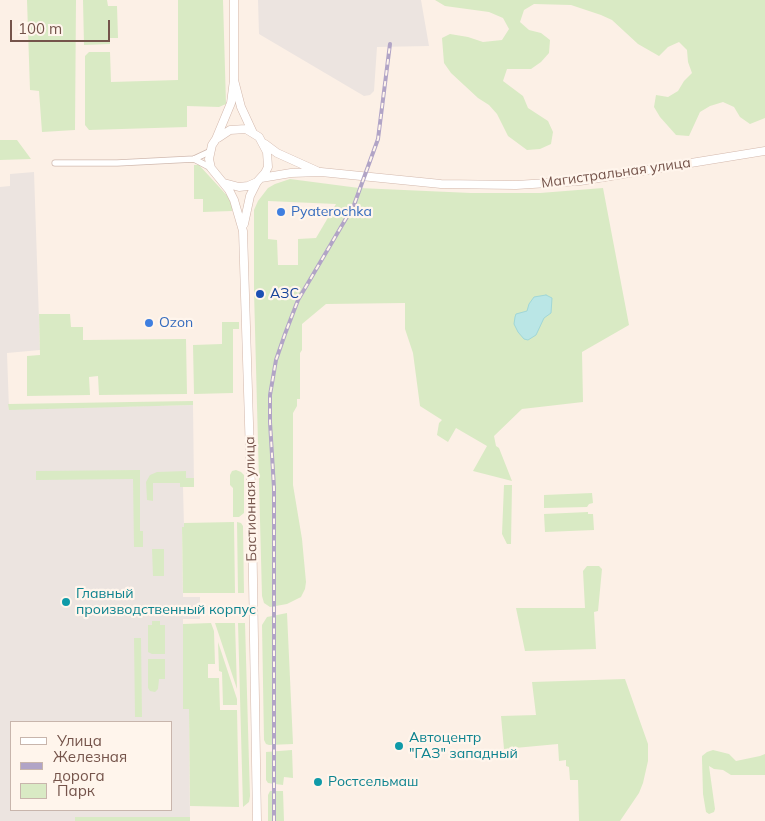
<!DOCTYPE html>
<meta charset="utf-8">
<style>
body{margin:0}
#map{position:relative;width:765px;height:821px;overflow:hidden;background:#fcf0e6;font-family:Mulish,sans-serif}
canvas{display:block}
.legend{position:absolute;left:10px;top:721px;width:162px;height:90px;box-sizing:border-box;background:#fff5ec;border:1px solid #c8b5ac;margin:0;padding:6px 9px;list-style:none;font-size:15px;color:#75544b}
.legend li{display:flex;align-items:center;gap:10px;height:25px}
.legend b{width:25px;border:1px solid #c8b5ac}
.scale{position:absolute;left:10px;top:20px;width:100px;height:22px;box-sizing:border-box;border:2px solid #75544b;border-top:0;padding-left:6px;font-size:15px;line-height:18px;white-space:nowrap;color:#75544b;-webkit-text-stroke:4px #fff5ec;paint-order:stroke}
</style>
<div id="map">
<canvas width="765" height="821"></canvas>
<ul class="legend">
<li><b style="height:6px;background:#fff"></b>Улица</li>
<li><b style="height:6px;background:#b1a4c6"></b>Железная дорога</li>
<li><b style="height:14px;background:#d9eac4"></b>Парк</li>
</ul>
<div class="scale">100 m</div>
</div>
<script>
const c = document.querySelector('canvas').getContext('2d');
c.lineJoin = 'round';
function paint(path, color) { c.fillStyle = color; c.fill(path, 'evenodd'); }
const toPath = rows => new Path2D(rows.map(r => 'M' + r).join(''));
function stroke(path, color, width, dash) { c.strokeStyle = color; c.lineWidth = width; c.lineCap = dash ? 'butt' : 'round'; c.setLineDash(dash || []); c.stroke(path); }
function drawText(font, color, halo, rows, align = 'center') {
  c.font = font + ' Mulish,sans-serif'; c.lineWidth = 4.5; c.setLineDash([]); c.textBaseline = 'middle'; c.strokeStyle = halo; c.fillStyle = color; for (const [text, x, y, turn = 0] of rows) {
    c.save(); c.translate(x, y); c.rotate((+turn || 0) * Math.PI / 180); c.textAlign = isNaN(turn) ? turn : align; if (halo) c.strokeText(text, 0, 0); c.fillText(text, 0, 0); c.restore();
  }
}
paint(toPath([
 [258,0,421,0,429,46,377,47,374,91,370,95,364,96,259,34],
 [34,172,40,350,7,353,9,409,193,405,194,487,183,487,184,527,182,528,183,597,200,597,200,619,183,619,183,708,189,709,190,821,0,821,0,187,10,186,10,174],
 [11,722,171,722,171,810,11,810]
]), '#ece4e0');
paint(toPath([
 [27,0,76,0,75,130,42,132,39,91,30,90],
 [83,0,107,0,108,6,117,6,118,38,110,38,110,44,84,45],
 [178,0,223,0,226,104,219,107,187,106,187,127,89,130,85,125,85,56,89,52,110,52,111,82,178,80],
 [435,0,765,0,765,118,750,124,740,117,734,107,723,102,710,106,700,112,689,136,676,135,660,117,654,107,656,95,668,97,678,91,684,81,692,73,688,62,687,50,679,42,668,47,659,56,638,44,612,20,601,15,571,5,534,4,524,10,520,22,529,30,541,33,550,40,549,53,541,62,531,69,507,69,503,81,523,96,528,108,548,121,553,132,551,144,540,149,527,150,508,136,497,114,489,105,478,98,451,73,444,63,442,38,450,34,468,37,483,42,502,40,509,29,503,18,489,12,445,6],
 [0,140,17,140,31,159,0,160],
 [194,165,199,165,232,201,232,211,203,212,203,199,194,199],
 [290,179,359,188,471,193,540,193,603,188,629,325,582,352,583,402,522,409,494,436,496,446,499,448,512,481,473,471,487,446,456,428,448,442,437,435,439,423,442,420,420,406,413,353,405,329,405,303,326,304,302,324,302,350,300,353,300,399,297,399,297,406,293,413,293,485,302,539,306,582,305,589,301,597,287,604,270,607,264,603,262,596,254,291,254,210,258,201,268,188,275,184],
 [268,201,336,204,316,238,298,239,298,265,278,265,277,240,268,239],
 [39,314,70,314,71,327,83,327,83,340,186,339,187,394,99,395,98,376,89,377,90,395,27,396,27,356,40,355],
 [222,322,239,322,239,329,233,329,233,393,194,394,193,345,222,344],
 [193,401,193,405,9,410,8,404],
 [140,470,140,531,143,531,143,547,134,547,133,479,36,480,36,471],
 [236,470,241,472,244,475,244,513,239,517,233,517,233,488,230,485,230,475,232,471],
 [186,471,186,478,194,478,194,487,180,487,180,483,153,483,153,501,147,500,146,482,150,475,157,472],
 [504,485,512,485,511,544,507,544,502,534],
 [592,493,593,503,589,504,587,507,544,508,544,495],
 [588,512,588,514,593,514,594,530,545,532,544,514],
 [234,522,235,593,183,593,182,527,184,527,184,523],
 [237,522,241,523,243,526,244,593,238,593],
 [152,549,164,549,164,576,153,576],
 [587,566,599,566,602,569,598,611,594,612,596,649,525,651,516,608,585,608,583,571],
 [287,613,293,744,269,745,266,744,264,740,262,625,267,617],
 [152,621,160,621,160,625,165,625,165,654,152,654,148,652,148,625,152,625],
 [211,623,214,631,215,664,208,664,208,678,219,678,220,710,237,710,239,807,190,806,189,709,183,709,183,624],
 [215,623,235,623,237,689],
 [238,623,245,623,249,763,250,796,249,802,243,807],
 [134,638,141,638,142,717,135,717],
 [218,642,237,699,237,705,223,705,222,672,219,671],
 [148,659,165,659,165,679,159,679,158,689,155,692,150,691,148,688],
 [625,679,648,744,648,761,643,783,639,793,620,821,579,821,578,780,570,780,569,767,566,766,566,760,559,761,558,744,504,749,501,716,536,715,532,682],
 [292,750,293,778,284,777,283,785,268,783,266,780,266,752],
 [713,750,729,754,736,761,760,756,765,754,765,775,731,775,723,770,714,769,709,766,715,809,714,812,709,814,706,812,703,794,702,759,702,756,707,752],
 [270,791,283,791,284,821,268,821,268,795],
 [75,817,190,817,190,821,75,821]
]), '#d9eac4');
const water = toPath([
 [546,295,552,298,551,313,544,318,536,335,528,340,524,339,518,332,514,324,515,317,516,314,527,311,529,304,534,297,546,295]
]);
paint(water, '#bae6e6');
stroke(water, '#a1d7d7', 1);
const street = toPath([
 [194,159,211,168],
 [55,163,117,163,194,159,209,152]
]);
const secondary = toPath([
 [234,0,234,80,241,107,253,133],
 [234,80,231,103,216,139,212,145,209,159,211,168,229,190,234,200,243,231,252,519,257,821],
 [218,138,230,130,246,129,259,137,267,152,268,167,265,173,257,182,248,186,239,187,224,183],
 [265,144,277,153,317,171],
 [261,178,291,173,321,172,441,184,516,185,580,181,765,151],
 [244,224,250,196,257,182]
]);
stroke(street, '#d0b9af', 7);
stroke(secondary, '#d3b8ac', 9);
stroke(street, '#fff', 5.5);
stroke(secondary, '#fff', 8);
const rail = toPath([
 [274,821,274,488,270,422,270,395,276,360,285,334,298,300,354,205,378,139,390,44]
]);
stroke(rail, '#b1a4c6', 4);
stroke(rail, '#fff5ec', 2, [5.5]);
for (const [x, y, r, color] of [
 [281,212,5,"#3f7fe0"],
 [260,294,5,"#1a4fb4"],
 [149,323,5,"#3f7fe0"],
 [66,602,5,"#0f9aa8"],
 [399,746,5,"#0f9aa8"],
 [318,782,5,"#0f9aa8"]
]) { const dot = new Path2D(); dot.arc(x, y, r, 0, 2 * Math.PI); c.fillStyle = color; c.fill(dot); stroke(dot, '#fff5ec', 2); }
drawText('14px', '#75544b', '#fff5ec', [
 ["Магистральная улица",616,173,-8],
 ["Бастионная улица",251,499,-91]
]);
drawText('14px', '#366cbe', '#fff5ec', [
 ["Pyaterochka",291,212],
 ["Ozon",159,323]
], 'left');
drawText('14px', '#164399', '#fff5ec', [
 ["АЗС",270,294]
], 'left');
drawText('14px', '#0d838f', '#fff5ec', [
 ["Главный",76,594],
 ["производственный корпус",76,610],
 ["Автоцентр",409,738],
 ["\"ГАЗ\" западный",409,754],
 ["Ростсельмаш",328,782]
], 'left');
</script>
